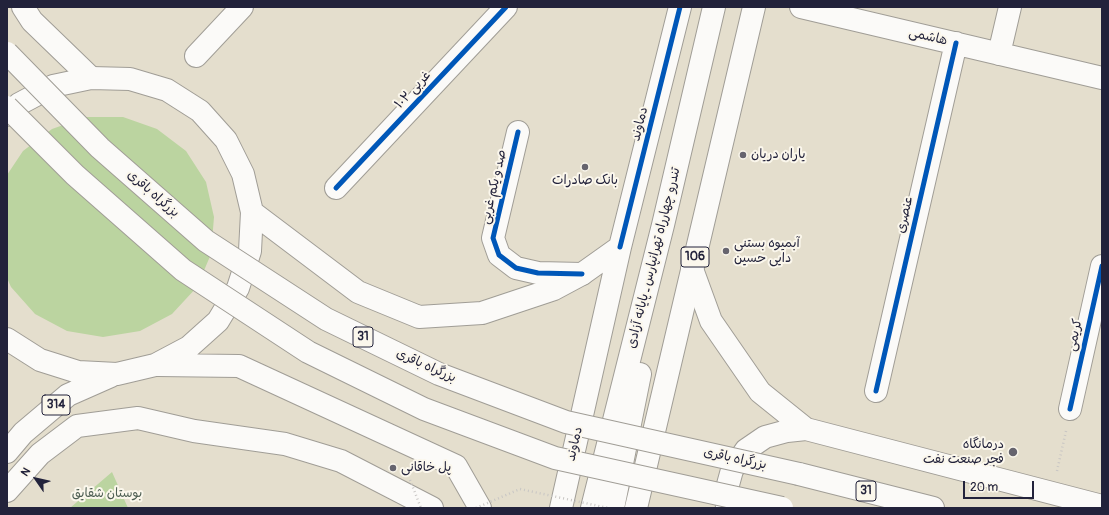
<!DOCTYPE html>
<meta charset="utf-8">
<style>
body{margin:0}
#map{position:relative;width:1109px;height:515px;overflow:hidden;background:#e4decd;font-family:Pangolin,sans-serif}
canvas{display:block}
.frame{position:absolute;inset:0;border:8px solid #22223b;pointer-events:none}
.north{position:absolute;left:16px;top:459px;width:40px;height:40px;-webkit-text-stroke:3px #fbf7ec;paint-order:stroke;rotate:304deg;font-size:11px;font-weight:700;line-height:16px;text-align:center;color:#22223b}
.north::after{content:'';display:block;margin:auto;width:14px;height:18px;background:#22223b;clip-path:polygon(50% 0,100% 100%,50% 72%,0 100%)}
.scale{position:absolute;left:963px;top:481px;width:71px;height:18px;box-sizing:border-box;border:2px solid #22223b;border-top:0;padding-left:5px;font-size:12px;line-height:14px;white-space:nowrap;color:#22223b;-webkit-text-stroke:3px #fbf7ec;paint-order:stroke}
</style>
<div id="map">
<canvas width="1109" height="515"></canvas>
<div class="frame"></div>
<div class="north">N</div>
<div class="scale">20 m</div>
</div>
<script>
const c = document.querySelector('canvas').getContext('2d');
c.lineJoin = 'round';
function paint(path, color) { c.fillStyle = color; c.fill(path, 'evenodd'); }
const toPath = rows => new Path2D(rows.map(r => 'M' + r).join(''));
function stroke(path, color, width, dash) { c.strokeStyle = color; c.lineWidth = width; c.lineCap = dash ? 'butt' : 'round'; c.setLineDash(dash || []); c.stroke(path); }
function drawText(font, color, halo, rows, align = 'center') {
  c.font = font + ' Pangolin,"Playpen Sans Arabic",sans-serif'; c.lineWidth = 4; c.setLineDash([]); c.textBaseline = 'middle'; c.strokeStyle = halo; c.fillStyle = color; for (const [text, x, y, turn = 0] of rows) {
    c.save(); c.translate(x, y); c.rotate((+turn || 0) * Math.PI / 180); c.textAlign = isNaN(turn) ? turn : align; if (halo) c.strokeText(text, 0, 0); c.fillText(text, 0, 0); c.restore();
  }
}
paint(toPath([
 [86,117,123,117,157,129,186,151,206,182,214,217,211,254,197,287,172,314,140,331,103,337,67,331,35,314,11,287,7,278,7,175,23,151,52,129],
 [112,472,128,508,70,508]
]), '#bbd4a0');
const minor = toPath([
 [801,7,1102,78],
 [999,54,1010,7],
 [196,56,242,7],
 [518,132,493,238,499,255,516,268,538,273,582,274],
 [336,188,506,7],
 [876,391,956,43],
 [1070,409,1102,266],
 [7,491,40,454,77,426,138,418,194,431,285,444,341,461,432,508],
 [592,508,663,225,714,7],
 [613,508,640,374]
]);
const major = toPath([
 [7,115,19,104,53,86,91,78,130,79,167,90,200,111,226,140,243,174,252,212,250,251,238,288,218,321,189,347,155,365,117,374,78,372,40,360,7,339],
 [252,212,358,292,419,317,482,313,554,289,582,274,620,247],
 [158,365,239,366,456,466,480,508],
 [7,452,23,433,68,395,111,376],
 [561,508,620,247,680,7],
 [636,508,754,7]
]);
const highway = toPath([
 [23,7,32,21,91,78],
 [692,269,711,321,760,392,806,429],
 [799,474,933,508],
 [727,508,726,492,732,470,746,450,765,437,787,431,806,429,1102,506]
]);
stroke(minor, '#a09d96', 24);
stroke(major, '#a09d96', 24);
stroke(highway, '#a09d96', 24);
stroke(toPath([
 [1057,471,1066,431]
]), '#c8c6c4', 2.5, [1, 3]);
stroke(minor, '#fbfaf8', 22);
stroke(major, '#fbfaf8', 22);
stroke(highway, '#fbfaf8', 22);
const highwayBridge = toPath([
 [7,53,100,148,206,241,326,319,439,374,566,422,799,474],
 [7,107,75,175,183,270,308,352,424,409,555,458,782,508]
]);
stroke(highwayBridge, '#a09d96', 24, []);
stroke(toPath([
 [410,480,421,508],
 [476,508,520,489,608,508]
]), '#c8c6c4', 2.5, [1, 3]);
stroke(highwayBridge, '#fbfaf8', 22);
stroke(toPath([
 [518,132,493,238,499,255,516,268,538,273,582,274],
 [336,188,506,7],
 [620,247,680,7],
 [876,391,956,43],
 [1070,409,1102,266]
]), '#0057b8', 5);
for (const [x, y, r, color] of [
 [743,155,4,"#66646e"],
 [585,167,4,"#66646e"],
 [726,251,4,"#66646e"],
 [1013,452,5,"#66646e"],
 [393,468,4,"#66646e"]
]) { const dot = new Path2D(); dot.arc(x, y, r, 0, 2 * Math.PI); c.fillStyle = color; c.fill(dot); stroke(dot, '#fbf7ec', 1.5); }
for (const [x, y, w] of [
 [695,257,28],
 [363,337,20],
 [56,405,28],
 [866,491,20]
]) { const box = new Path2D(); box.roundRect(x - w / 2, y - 10, w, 20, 3); c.fillStyle = '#fbf7ec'; c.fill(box); stroke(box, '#22223b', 1); }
drawText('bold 12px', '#22223b', null, [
 ["106",695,257],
 ["31",363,337],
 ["314",56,405],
 ["31",866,491]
]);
drawText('13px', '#22223b', '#fbf7ec', [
 ["هاشمی",928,37,13],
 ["۱۰۲ غربی",413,90,-47],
 ["دماوند",640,124,-76],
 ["صد و یکم غربی",494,187,-77],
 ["بزرگراه باقری",153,194,41],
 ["عنصری",905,215,-77],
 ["تندرو چهارراه تهرانپارس ـ پایانه آزادی",654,258,-76],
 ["کریمی",1075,335,-78],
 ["بزرگراه باقری",426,366,24],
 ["دماوند",575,444,-77],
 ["بزرگراه باقری",735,459,12]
]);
drawText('13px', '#22223b', '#fbf7ec', [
 ["یاران دریان",751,155],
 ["بانک صادرات",585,181,"center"],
 ["آبمیوه بستنی",734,244],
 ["دایی حسین",734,259],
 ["درمانگاه",1004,445,"right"],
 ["فجر صنعت نفت",1004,460,"right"],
 ["پل خاقانی",401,468]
], 'left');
drawText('13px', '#4c5d51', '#fbf7ec', [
 ["بوستان شقایق",107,494]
]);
</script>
